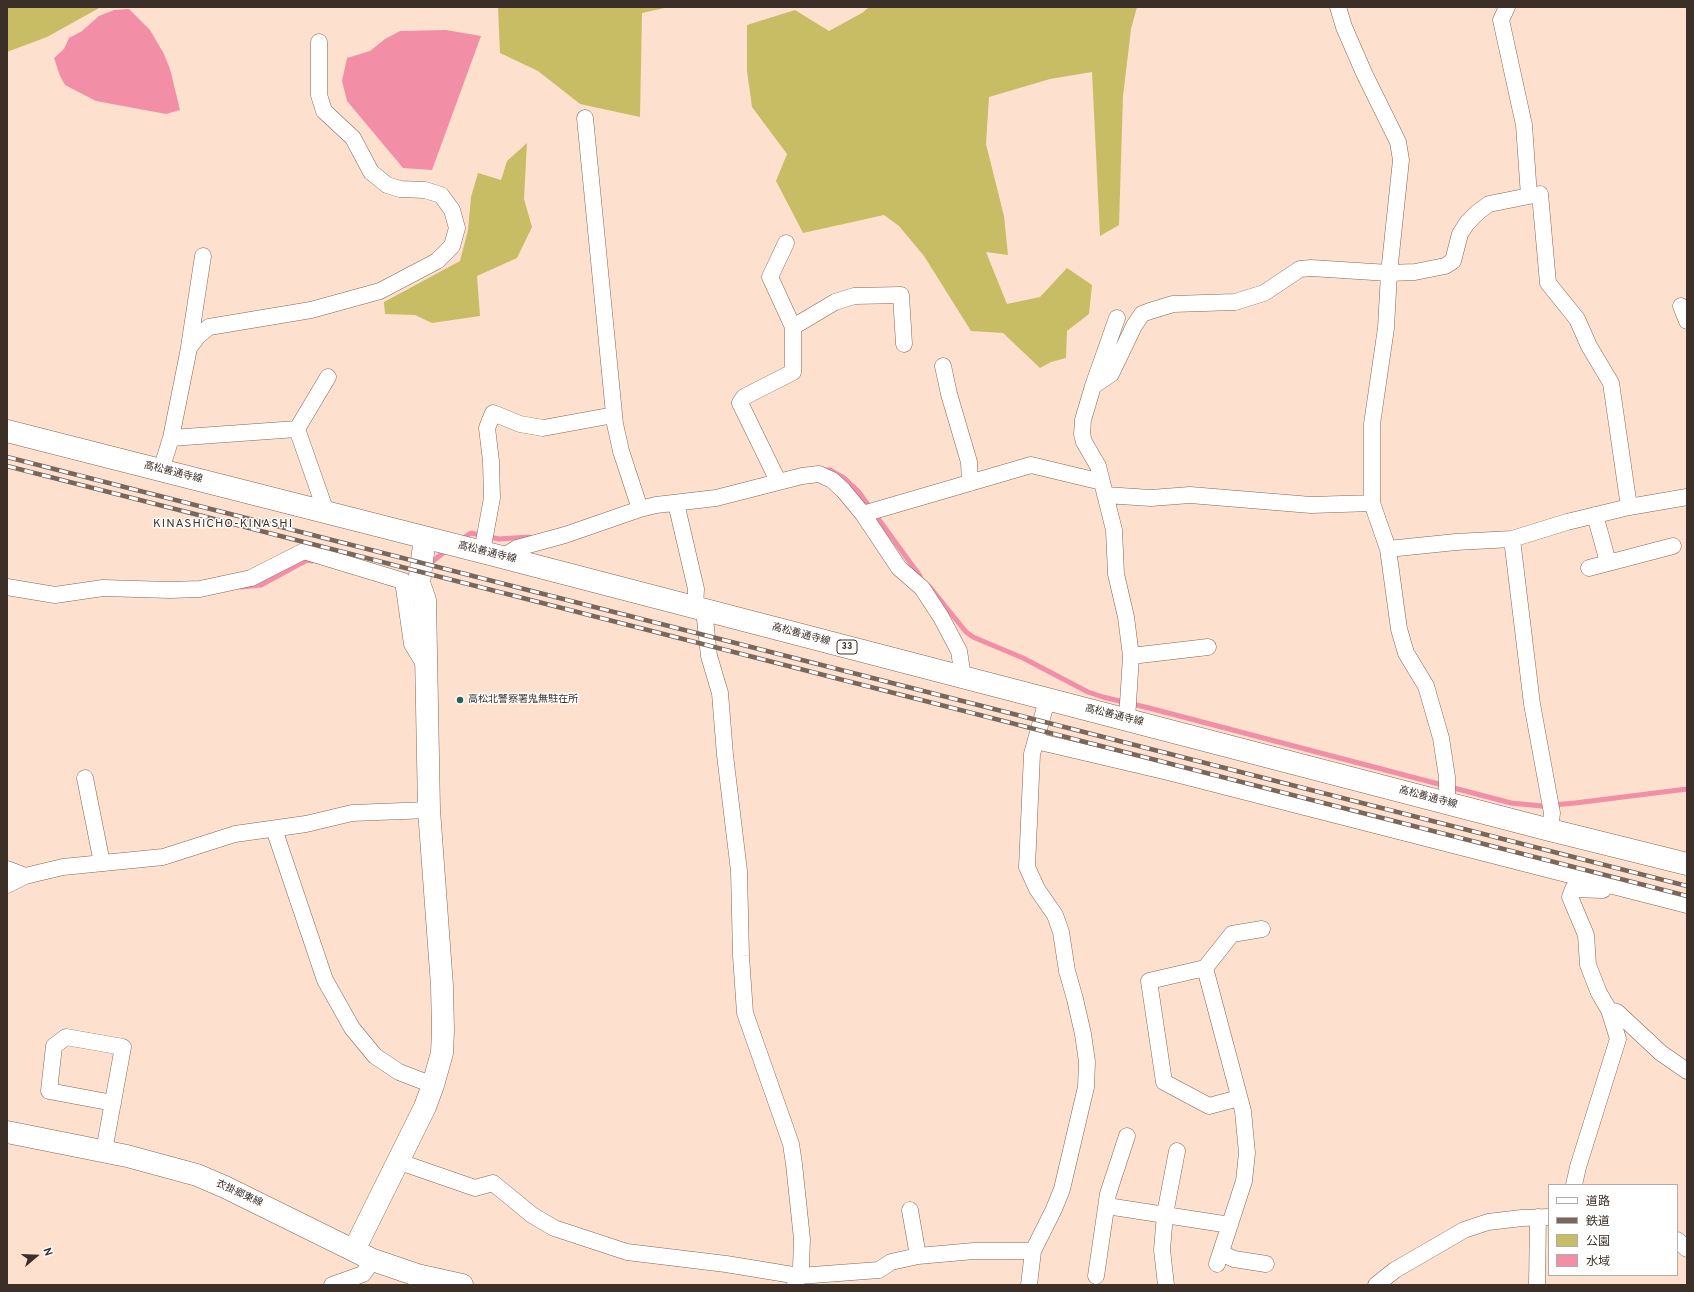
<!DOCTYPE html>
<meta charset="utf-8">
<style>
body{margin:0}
#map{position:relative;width:1694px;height:1292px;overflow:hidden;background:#fee0ce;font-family:Overpass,"Noto Sans JP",sans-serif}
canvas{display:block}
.frame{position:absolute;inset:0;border:8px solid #3b2f28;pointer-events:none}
.legend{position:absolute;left:1548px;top:1184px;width:130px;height:92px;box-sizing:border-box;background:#fff;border:1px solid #b1aca9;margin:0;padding:5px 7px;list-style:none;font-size:12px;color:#3b2f28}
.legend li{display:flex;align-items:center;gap:8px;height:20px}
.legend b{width:20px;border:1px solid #b1aca9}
.north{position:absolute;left:16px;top:1236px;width:40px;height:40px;-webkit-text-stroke:3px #fff;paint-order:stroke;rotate:71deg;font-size:11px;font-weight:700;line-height:16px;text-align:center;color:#3b2f28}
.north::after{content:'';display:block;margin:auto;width:14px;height:18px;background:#3b2f28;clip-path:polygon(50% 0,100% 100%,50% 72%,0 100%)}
</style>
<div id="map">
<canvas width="1694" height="1292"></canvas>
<div class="frame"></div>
<ul class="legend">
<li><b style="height:5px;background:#fff"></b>道路</li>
<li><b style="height:5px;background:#79675c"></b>鉄道</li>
<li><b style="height:11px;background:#c8bd64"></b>公園</li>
<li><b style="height:11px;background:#f28fa6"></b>水域</li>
</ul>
<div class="north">N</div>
</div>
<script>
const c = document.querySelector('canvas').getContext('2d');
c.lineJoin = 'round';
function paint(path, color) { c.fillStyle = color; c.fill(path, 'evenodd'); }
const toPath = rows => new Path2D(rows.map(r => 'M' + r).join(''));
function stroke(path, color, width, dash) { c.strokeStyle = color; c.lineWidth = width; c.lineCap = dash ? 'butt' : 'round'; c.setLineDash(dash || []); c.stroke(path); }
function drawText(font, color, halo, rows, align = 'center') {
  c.font = font + ' Overpass,"Noto Sans JP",sans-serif'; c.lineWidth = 3; c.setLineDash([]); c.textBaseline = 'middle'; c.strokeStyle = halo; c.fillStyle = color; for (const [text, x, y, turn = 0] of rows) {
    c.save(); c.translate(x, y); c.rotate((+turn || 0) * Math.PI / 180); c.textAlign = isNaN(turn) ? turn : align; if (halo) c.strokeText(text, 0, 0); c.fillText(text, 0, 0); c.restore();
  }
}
paint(toPath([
 [7,7,101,7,47,37,7,52],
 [498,7,669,7,642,13,640,117,580,104,538,71,500,53],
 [869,7,1137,7,1131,29,1123,96,1119,225,1100,236,1092,72,1050,79,989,97,986,144,1004,216,1008,255,986,252,1007,304,1040,297,1067,268,1092,285,1089,314,1067,331,1066,358,1051,362,1040,368,1003,333,971,331,924,256,899,226,884,215,803,233,776,181,787,154,752,107,747,71,747,25,795,10,829,31,862,13],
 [527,143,524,199,532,227,517,258,477,276,480,316,432,323,415,315,385,314,384,302,460,261,468,230,471,197,478,173,501,180,507,161]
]), '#c8bd64');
paint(toPath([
 [129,9,150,30,164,54,170,69,180,110,166,114,96,101,65,85,60,76,54,58,64,49,69,38,82,31,99,16,114,10],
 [446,30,481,36,432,170,403,168,347,101,342,81,347,58,370,51,385,39,400,31]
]), '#f28fa6');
stroke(toPath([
 [823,470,830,470,844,478,858,491,920,576],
 [462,539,471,533,499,539,529,537],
 [428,565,447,550],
 [929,586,966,632,973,637,1023,658,1088,692,1103,697,1149,708,1511,803,1542,806,1575,803,1687,789],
 [241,587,261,585,307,560,312,561]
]), '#f28fa6', 5);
const street = toPath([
 [1338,7,1344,27,1364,73,1398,142,1401,160,1389,273,1386,328,1372,424,1372,503,1388,549,1399,629,1406,653,1426,686,1441,738,1447,777,1447,802],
 [1507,7,1501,20,1524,125,1529,196,1540,194,1548,283,1577,319,1589,346,1611,383,1629,507],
 [585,118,615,424,621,451,640,509],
 [1681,306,1687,321],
 [1117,318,1093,386,1083,420,1082,434,1084,442,1098,466,1114,530,1116,574,1126,617,1131,656,1127,719],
 [793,327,835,302,854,296,901,295,904,344],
 [189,347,203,256],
 [943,366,949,394,969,462,970,483],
 [1093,386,1111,374,1134,326,1142,314,1150,311,1173,304,1235,302,1264,293,1300,269,1311,268,1389,273,1415,272,1445,266,1453,261,1460,234,1467,223,1478,212,1489,204,1529,196],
 [297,429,328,377],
 [171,438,297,429,326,512],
 [161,470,171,438,189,348,198,336,209,327,311,310,380,291,437,261,452,246,457,228,452,210,441,195,425,190,400,189,387,185,371,172,353,138,324,111,319,95,319,42],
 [778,481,740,403,744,397,793,372,793,327,770,277,786,243],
 [1105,495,1151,498,1190,495,1311,505,1372,503],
 [676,503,696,589,695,607],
 [863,514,1031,465,1102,482],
 [1595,515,1608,562],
 [1512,539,1532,704,1552,813,1550,830],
 [1388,549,1456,542,1512,539,1567,522,1629,507,1687,497],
 [482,552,492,498,491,461,487,428,493,413,520,424,543,428,614,415],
 [502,557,517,548,565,535,640,509,656,505,716,498,802,476,819,474,832,480,843,490,863,514,899,568,922,588,941,617,959,651,963,677],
 [1589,568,1673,546],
 [7,587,55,595,103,588,170,590,200,589,251,578,304,551,403,581,412,644,426,667],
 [704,610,709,656,720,693,725,755,739,871,741,956,745,1013,791,1144,794,1164,802,1239,801,1268,795,1285],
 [1131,656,1208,647],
 [1036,741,1168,772,1687,905],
 [85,778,102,863],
 [274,829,325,980,352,1028,375,1056,399,1072,433,1085],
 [7,869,25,876],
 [7,885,25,876,63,867,163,857,235,834,306,824,352,813,429,810],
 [1205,968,1149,981,1164,1082,1209,1106,1239,1098],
 [1609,1010,1617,1012,1661,1053,1687,1071],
 [104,1151,123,1047,66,1037,54,1046,49,1091,113,1103],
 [397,1161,475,1188,493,1183,532,1215,554,1228,627,1252,726,1264,799,1276,879,1270,891,1262,918,1256,974,1251,1033,1251],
 [1574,1185,1578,1167,1618,1039,1609,1010,1599,993,1588,965,1586,935,1570,897,1573,889,1603,890],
 [1107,1206,1230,1225],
 [910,1210,918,1256],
 [1677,1240,1687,1249],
 [1221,1253,1234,1259,1266,1264],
 [1217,1264,1244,1181,1247,1153,1243,1111,1205,968,1232,934,1262,929],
 [1096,1276,1108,1194,1127,1136],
 [332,1285,363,1274,373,1260],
 [1029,1285,1033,1251,1054,1209,1062,1189,1086,1087,1087,1062,1083,1034,1075,999,1067,971,1061,932,1055,915,1037,889,1027,867,1032,754,1047,700],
 [1166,1285,1162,1250,1165,1214,1177,1151],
 [1376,1285,1395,1270,1464,1230,1488,1222,1522,1218,1549,1217],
 [1537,1285,1538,1217]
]);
const secondary = toPath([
 [7,1132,127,1156,197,1175,225,1187,373,1260,417,1275,462,1285],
 [354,1250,425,1107,433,1085,442,1053,443,1030,442,986,429,810,425,600,419,583,425,538]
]);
const primary = toPath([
 [7,431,494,555,1550,830,1687,864]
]);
stroke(street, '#816757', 17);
stroke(secondary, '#816757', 23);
stroke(primary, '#816757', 23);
stroke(street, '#fff', 16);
stroke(secondary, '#fff', 22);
stroke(primary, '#fff', 22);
const rail = toPath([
 [7,457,1687,886],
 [7,466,1687,896]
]);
stroke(rail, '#79675c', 4.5);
stroke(rail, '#fff', 3, [9]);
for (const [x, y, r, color] of [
 [460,700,4,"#256757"]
]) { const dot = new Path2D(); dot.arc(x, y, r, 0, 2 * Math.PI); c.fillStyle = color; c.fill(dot); stroke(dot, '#fff', 1.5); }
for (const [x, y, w] of [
 [847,647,20]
]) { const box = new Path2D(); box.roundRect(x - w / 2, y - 7, w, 14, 3); c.fillStyle = '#fff'; c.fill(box); stroke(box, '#3b2f28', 1); }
drawText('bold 9px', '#3b2f28', null, [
 ["33",847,647]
]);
drawText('10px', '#3b2f28', '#fff', [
 ["高松善通寺線",173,473,14],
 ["高松善通寺線",487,553,14],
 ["高松善通寺線",801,635,15],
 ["高松善通寺線",1114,716,14],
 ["高松善通寺線",1428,798,15],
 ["衣掛郷東線",239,1194,25]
]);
drawText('10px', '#3b2f28', '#fff', [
 ["高松北警察署鬼無駐在所",468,700]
], 'left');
c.letterSpacing = '1px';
drawText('12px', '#3b2f28', '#fff', [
 ["KINASHICHO-KINASHI",223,525]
]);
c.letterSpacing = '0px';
</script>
